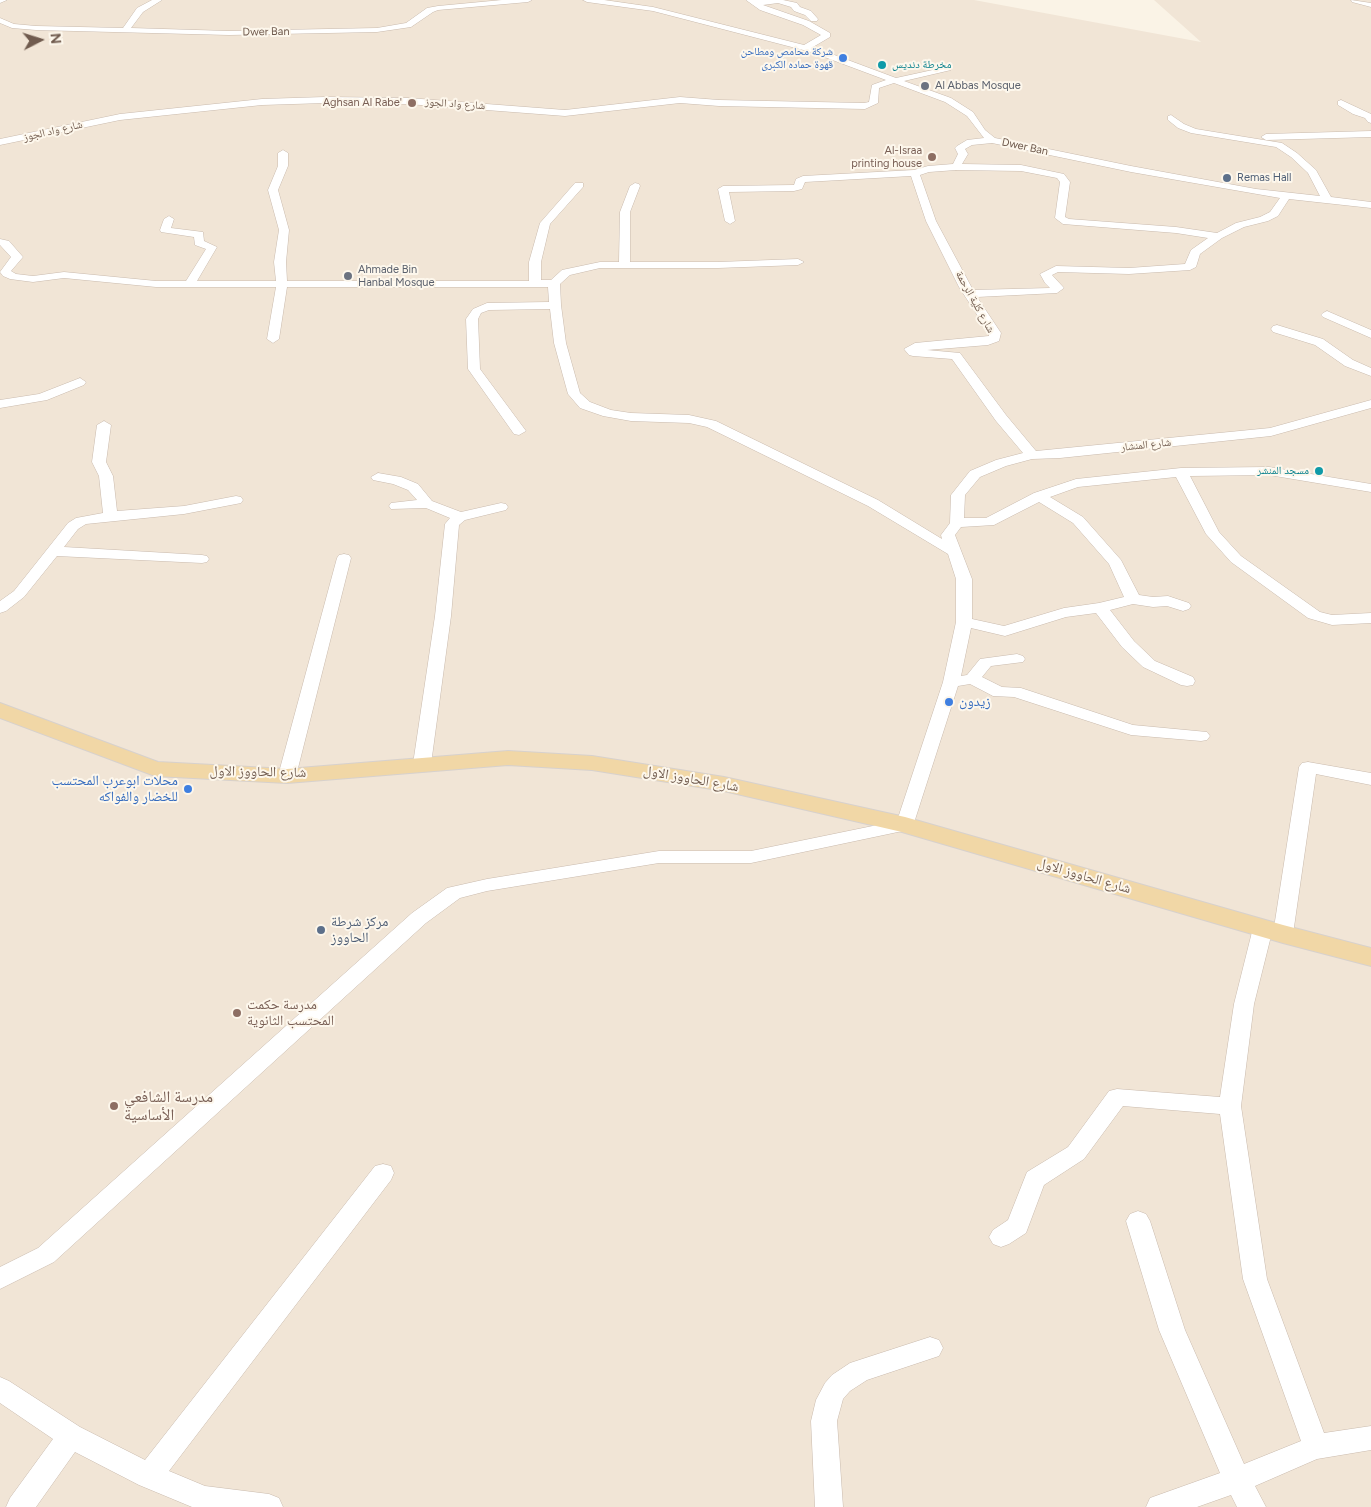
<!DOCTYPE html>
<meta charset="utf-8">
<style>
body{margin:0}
#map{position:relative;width:1371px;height:1507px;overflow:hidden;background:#faf3e6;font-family:Figtree,sans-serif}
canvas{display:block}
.north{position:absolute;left:15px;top:15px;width:50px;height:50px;-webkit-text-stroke:4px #fdf7ec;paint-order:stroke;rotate:85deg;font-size:14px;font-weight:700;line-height:20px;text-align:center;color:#705b4e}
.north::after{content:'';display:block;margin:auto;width:18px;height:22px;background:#705b4e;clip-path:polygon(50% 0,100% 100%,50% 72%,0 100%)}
</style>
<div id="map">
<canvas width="1371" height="1507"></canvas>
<div class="north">N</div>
</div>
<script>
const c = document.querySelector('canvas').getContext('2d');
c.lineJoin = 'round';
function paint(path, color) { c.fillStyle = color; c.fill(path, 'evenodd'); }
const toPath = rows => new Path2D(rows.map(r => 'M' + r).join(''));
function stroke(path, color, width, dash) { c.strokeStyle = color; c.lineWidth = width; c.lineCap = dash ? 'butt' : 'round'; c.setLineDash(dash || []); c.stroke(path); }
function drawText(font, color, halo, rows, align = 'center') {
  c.font = font + ' Figtree,"Noto Naskh Arabic",sans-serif'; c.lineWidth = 4; c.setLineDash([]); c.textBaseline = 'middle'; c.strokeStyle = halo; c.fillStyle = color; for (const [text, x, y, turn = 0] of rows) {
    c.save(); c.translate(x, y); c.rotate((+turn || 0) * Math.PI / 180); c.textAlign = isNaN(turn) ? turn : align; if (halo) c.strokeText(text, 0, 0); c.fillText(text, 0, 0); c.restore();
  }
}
paint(toPath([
 [0,0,974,0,1201,42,1154,0,1371,0,1371,1507,0,1507]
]), '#f1e5d6');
const minor = toPath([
 [0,0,7,0,0,3,0,0],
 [152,0,162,0,143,12,131,28,229,31,377,28,406,23,427,8,438,6,502,0,532,0,528,2,438,10,433,12,411,27,377,32,229,35,36,30,12,28,0,23,0,18,14,24,36,26,123,28,137,8,152,0],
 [583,0,604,0,653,7,804,45,821,35,803,25,760,10,746,0,783,0,797,3,800,7,811,11,818,19,817,21,811,21,805,15,794,11,791,7,778,3,763,5,809,21,830,33,830,37,813,47,896,78,951,66,951,70,904,81,951,98,973,112,985,130,995,138,1131,166,1256,189,1320,196,1308,173,1291,157,1276,147,1191,133,1178,128,1168,120,1168,116,1171,115,1184,124,1196,129,1282,143,1297,153,1316,170,1331,197,1371,202,1371,208,1289,199,1278,216,1268,221,1244,227,1222,238,1200,254,1196,267,1190,270,1129,274,1058,272,1052,275,1064,288,1057,293,977,297,1001,333,999,341,988,345,927,350,960,353,1006,415,1036,451,1270,428,1371,400,1371,408,1271,436,1060,458,1032,459,1006,466,980,477,965,495,964,518,986,518,1034,493,1076,479,1181,468,1269,467,1371,484,1371,492,1269,475,1190,476,1219,532,1241,556,1320,612,1332,615,1371,613,1371,623,1332,625,1308,618,1231,562,1206,534,1176,477,1078,487,1050,497,1083,517,1121,560,1139,595,1153,597,1168,596,1189,603,1191,606,1189,609,1183,611,1167,606,1153,607,1133,604,1110,610,1134,641,1155,661,1193,677,1195,681,1193,685,1187,686,1181,685,1143,667,1122,647,1096,613,1066,617,1005,636,971,628,961,676,967,675,980,659,1017,654,1023,656,1025,659,1023,662,991,666,982,677,1002,687,1021,688,1133,725,1207,732,1210,736,1207,740,1201,741,1131,735,1014,697,993,696,970,684,958,686,912,829,751,863,659,863,487,891,460,898,426,923,54,1262,0,1289,0,1267,38,1248,412,913,447,888,487,879,659,851,751,851,897,821,943,682,956,622,956,579,948,554,868,506,707,427,689,423,631,421,603,416,580,408,568,394,554,343,550,309,489,310,481,313,478,319,480,369,526,431,519,435,514,434,468,369,466,319,473,309,487,303,549,302,548,287,287,287,279,339,273,343,267,339,276,287,156,287,64,278,33,282,10,279,3,276,0,272,11,257,0,245,0,239,9,241,23,257,11,271,16,274,33,276,64,272,156,281,186,281,206,249,195,245,194,237,161,232,160,230,164,219,169,216,174,219,171,228,203,232,204,241,217,247,197,281,276,281,274,262,279,230,268,190,278,166,278,153,283,150,288,153,288,166,278,190,289,230,286,262,287,281,529,281,529,262,540,223,575,183,583,183,583,187,550,224,541,262,541,280,551,280,562,270,600,262,619,262,620,212,630,186,635,183,639,184,640,186,630,212,630,262,718,262,798,259,804,262,798,265,718,268,600,268,570,275,560,284,561,305,566,343,580,393,590,402,611,410,631,413,689,415,716,421,878,500,942,539,941,535,950,523,951,495,970,471,996,460,1023,453,996,421,952,359,913,356,909,355,904,349,915,343,989,336,989,333,959,287,926,221,911,176,805,182,802,189,794,191,729,192,735,221,730,224,725,221,718,189,723,186,794,185,796,179,803,176,914,170,928,166,953,164,958,154,955,148,957,146,967,140,984,138,967,116,945,102,894,83,879,88,878,103,865,109,719,106,680,103,565,116,408,104,325,103,262,105,120,120,0,145,0,139,120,114,262,99,325,97,408,98,565,110,680,97,719,100,864,103,869,102,872,85,886,80,811,52,653,11,587,2,583,0],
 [992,143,1131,172,1280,198,1270,212,1260,217,1236,223,1217,233,1176,227,1069,219,1065,217,1070,182,1064,174,1021,165,962,164,968,154,965,149,972,145,992,143],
 [956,170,1021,171,1057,178,1060,182,1055,218,1063,224,1176,233,1208,238,1191,250,1185,264,1129,268,1056,266,1040,274,1045,283,1050,288,973,290,936,221,920,175,929,172,956,170],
 [1039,502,1073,523,1109,564,1124,597,1099,603,1064,608,1004,626,972,619,972,579,955,535,961,527,994,525,1039,502],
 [1351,0,1371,3,1371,7,1352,2,1351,0],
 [1341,100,1371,114,1371,123,1368,122,1365,118,1353,114,1338,105,1338,101,1341,100],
 [1371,131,1371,137,1266,140,1261,137,1266,134,1371,131],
 [1327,311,1371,330,1371,338,1323,317,1321,315,1323,313,1327,311],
 [1277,325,1323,339,1353,360,1371,368,1371,376,1345,366,1315,345,1273,332,1271,329,1273,326,1277,325],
 [80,378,86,382,84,385,47,400,0,408,0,400,39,394,80,378],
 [104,421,111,425,106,462,113,476,117,511,184,506,236,496,241,497,243,500,241,503,236,504,184,514,86,524,78,529,64,547,202,555,207,556,209,559,207,562,202,563,57,556,24,597,6,611,0,613,0,601,14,591,68,523,76,518,103,513,99,476,92,462,97,425,104,421],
 [378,473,401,477,418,484,432,501,461,512,501,503,506,504,508,507,506,510,465,520,459,525,451,616,431,764,428,768,422,769,416,768,413,764,435,616,445,524,450,518,426,508,391,509,389,506,391,503,417,500,408,490,393,484,373,480,371,477,378,473],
 [344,554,349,555,351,558,296,776,293,780,287,782,281,780,278,776,337,558,339,555,344,554],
 [1308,762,1371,773,1371,785,1316,774,1293,934,1290,939,1283,941,1276,939,1273,934,1299,767,1302,763,1308,762],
 [1263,921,1270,923,1273,928,1254,1004,1241,1106,1267,1279,1324,1433,1371,1426,1371,1450,1317,1459,1255,1486,1266,1507,1237,1507,1231,1495,1197,1507,1146,1507,1150,1498,1220,1473,1159,1330,1126,1221,1130,1214,1138,1211,1146,1214,1150,1221,1185,1330,1244,1464,1301,1441,1243,1279,1220,1114,1123,1106,1084,1159,1044,1185,1026,1233,1009,1244,1001,1247,993,1244,989,1237,993,1230,1008,1220,1027,1172,1068,1147,1109,1091,1117,1089,1220,1097,1234,1004,1253,928,1256,923,1263,921],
 [383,1164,391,1166,394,1173,391,1180,169,1471,205,1486,269,1494,279,1498,283,1507,192,1507,139,1485,75,1452,36,1507,6,1507,10,1498,53,1439,0,1403,0,1377,9,1381,80,1427,145,1460,375,1166,383,1164],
 [930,1337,939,1340,943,1348,939,1356,867,1380,850,1391,843,1399,837,1421,843,1507,815,1507,811,1421,816,1400,825,1383,832,1375,850,1363,930,1337]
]);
const major = toPath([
 [0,703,158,762,287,769,508,751,592,756,724,777,905,817,1283,925,1371,948,1371,966,1283,943,902,832,724,791,592,770,508,765,287,783,155,776,0,718,0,703]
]);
stroke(minor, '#cabbae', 1);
stroke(major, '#d7d1cd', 2);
paint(minor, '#fff');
paint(major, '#f1d7a6');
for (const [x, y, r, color] of [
 [843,58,5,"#3f7fe0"],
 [882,65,5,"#0f9aa8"],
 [925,86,5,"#6b7280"],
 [412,103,5,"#8d6e63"],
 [932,157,5,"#8d6e63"],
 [1227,178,5,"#5c6f8a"],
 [348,276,5,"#6b7280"],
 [1319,471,5,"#0f9aa8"],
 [949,702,5,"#3f7fe0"],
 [188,789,5,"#3f7fe0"],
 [321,930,5,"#5c6f8a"],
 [237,1013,5,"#8d6e63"],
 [114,1106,5,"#8d6e63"]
]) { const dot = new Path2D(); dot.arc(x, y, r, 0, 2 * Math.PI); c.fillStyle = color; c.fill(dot); stroke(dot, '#fdf7ec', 2); }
drawText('11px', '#705b4e', '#fdf7ec', [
 ["Dwer Ban",266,32,-1],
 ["شارع واد الجوز",455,104,4],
 ["شارع واد الجوز",53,131,-13],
 ["Dwer Ban",1025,147,12],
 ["شارع كلية الرحمة",975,302,61],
 ["شارع المنشار",1146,445,-6]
]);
drawText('11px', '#366cbe', '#fdf7ec', [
 ["شركة محامص ومطاحن",833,52],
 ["قهوة حماده الكبرى",833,65]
], 'right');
drawText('11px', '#0d838f', '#fdf7ec', [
 ["مخرطة دنديس",892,65],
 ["مسجد المنشر",1309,471,"right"]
], 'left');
drawText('11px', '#5b616d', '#fdf7ec', [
 ["Al Abbas Mosque",935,86],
 ["Ahmade Bin",358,270],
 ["Hanbal Mosque",358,283]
], 'left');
drawText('11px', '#785e54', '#fdf7ec', [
 ["Aghsan Al Rabe'",402,103],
 ["Al-Israa",922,151],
 ["printing house",922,164]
], 'right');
drawText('11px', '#4e5e75', '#fdf7ec', [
 ["Remas Hall",1237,178]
], 'left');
drawText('14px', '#366cbe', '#fdf7ec', [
 ["زيدون",959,702],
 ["محلات ابوعرب المحتسب",178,781,"right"],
 ["للخضار والفواكه",178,797,"right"]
], 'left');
drawText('14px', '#705b4e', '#fdf7ec', [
 ["شارع الحاووز الاول",258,772,1],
 ["شارع الحاووز الاول",691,779,10],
 ["شارع الحاووز الاول",1084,876,16]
]);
drawText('14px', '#4e5e75', '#fdf7ec', [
 ["مركز شرطة",331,922],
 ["الحاووز",331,938]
], 'left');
drawText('14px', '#785e54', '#fdf7ec', [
 ["مدرسة حكمت",247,1005],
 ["المحتسب الثانوية",247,1021]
], 'left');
drawText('16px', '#785e54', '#fdf7ec', [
 ["مدرسة الشافعي",124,1097],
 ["الأساسية",124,1115]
], 'left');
</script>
